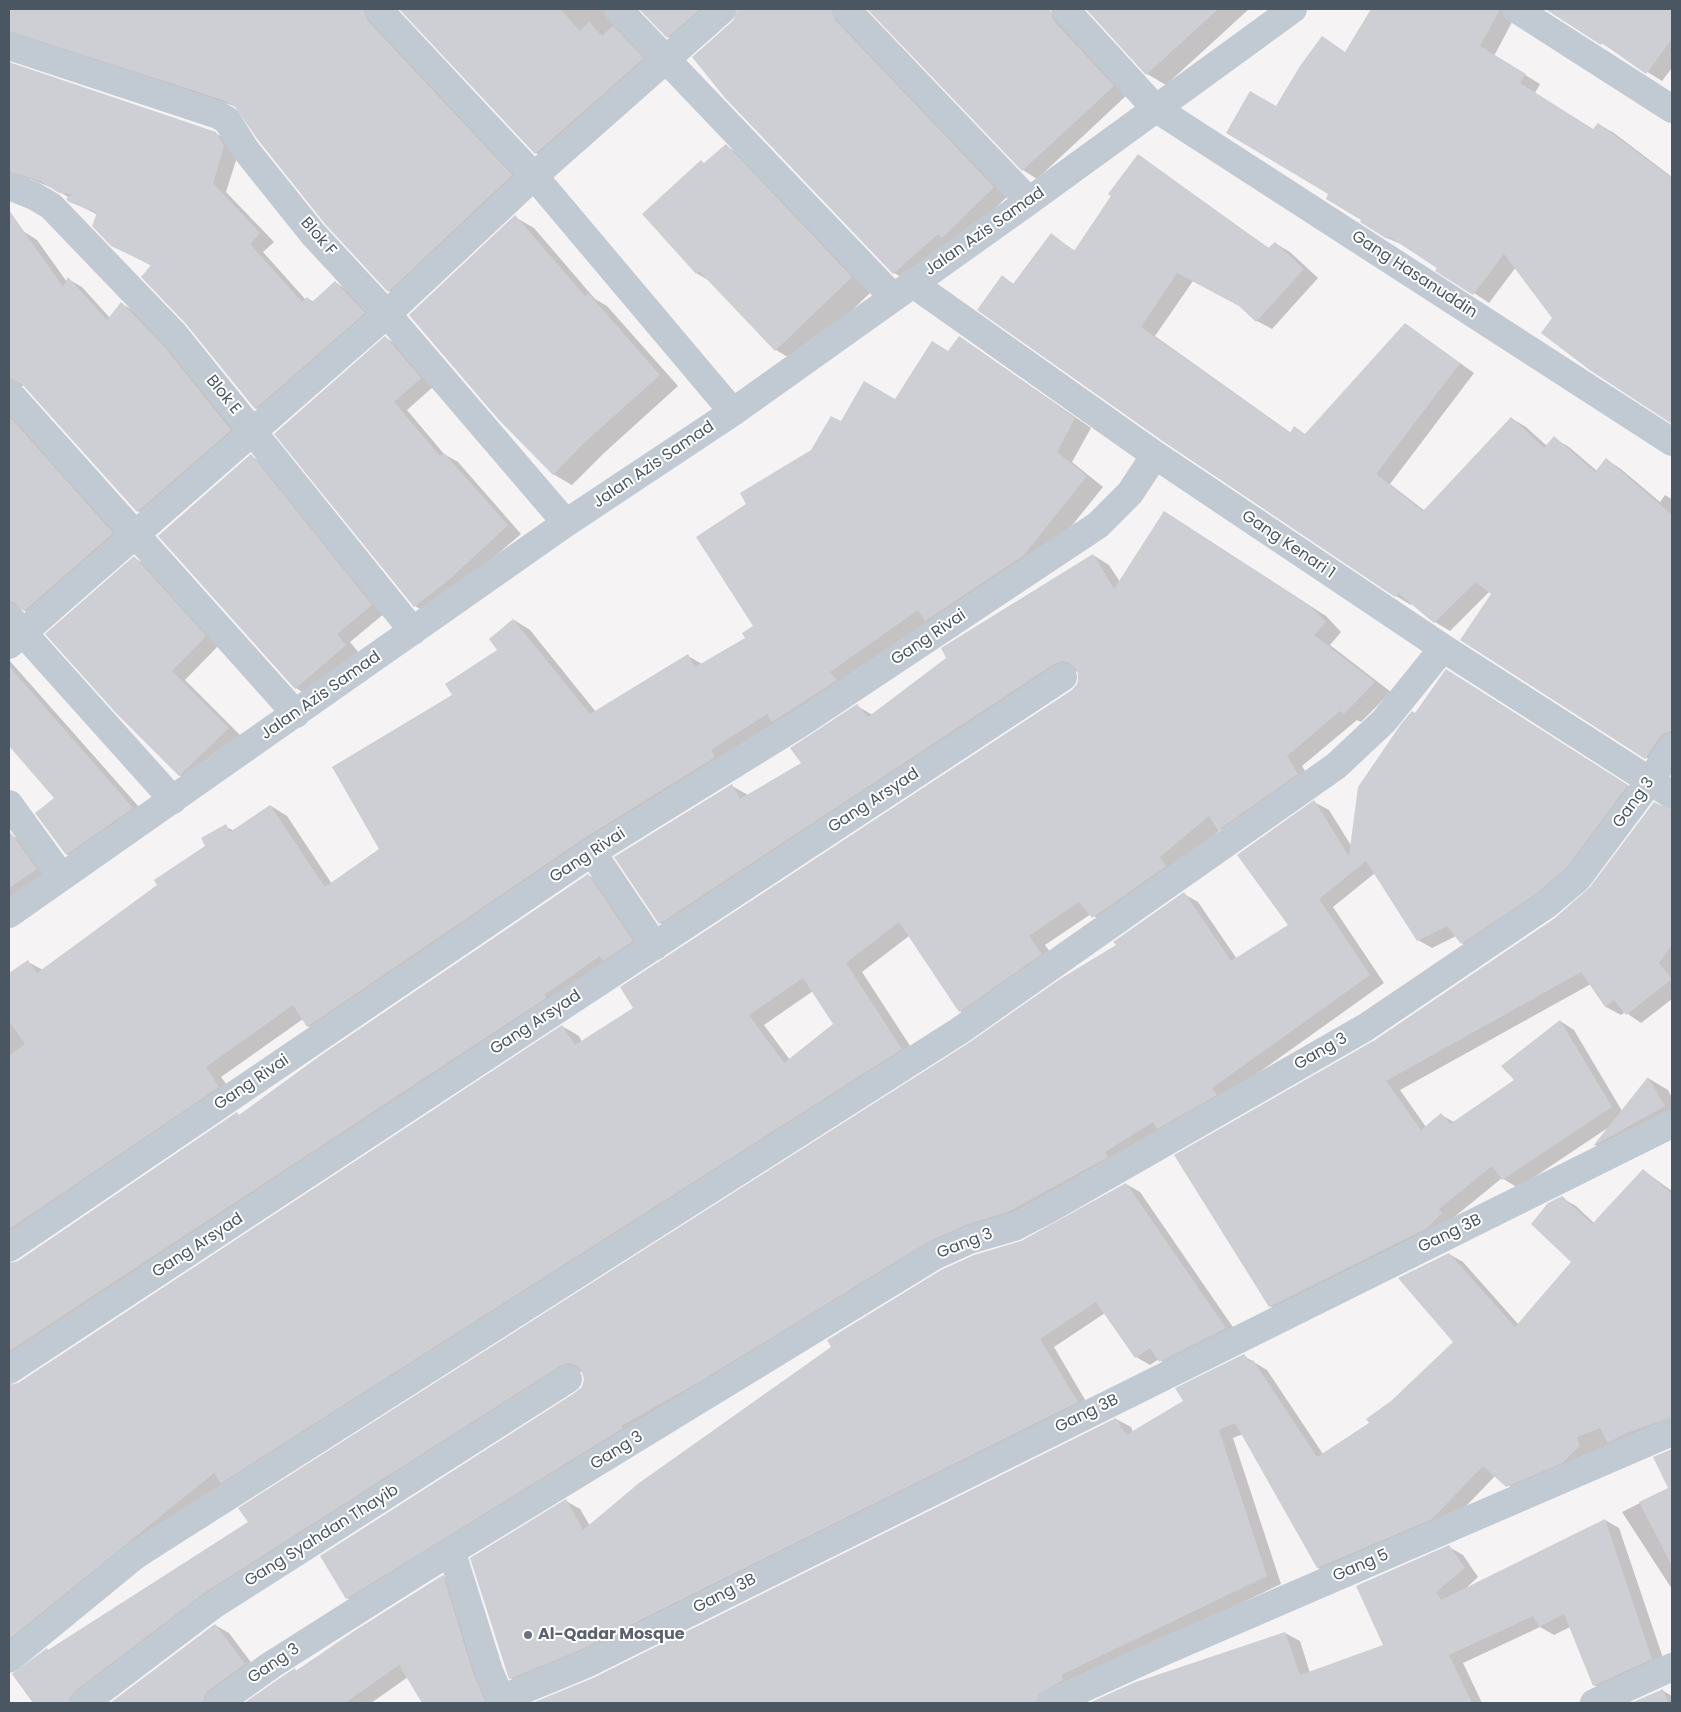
<!DOCTYPE html>
<style>
body{margin:0}
#map{position:relative;width:1681px;height:1712px;overflow:hidden;background:#f5f3f3;font-family:Poppins,sans-serif}
canvas{display:block}
.frame{position:absolute;inset:0;border:10px solid #4a5661;pointer-events:none}
</style>
<div id="map">
<canvas width="1681" height="1712"></canvas>
<div class="frame"></div>
</div>
<script>
const c = document.querySelector('canvas').getContext('2d');
c.lineJoin = 'round';
function paint(path, color) { c.fillStyle = color; c.fill(path, 'evenodd'); }
const toPath = rows => new Path2D(rows.map(r => 'M' + r).join(''));
function stroke(path, color, width, dash) { c.strokeStyle = color; c.lineWidth = width; c.lineCap = dash ? 'butt' : 'round'; c.setLineDash(dash || []); c.stroke(path); }
function drawText(font, color, halo, rows, align = 'center') {
  c.font = font + ' Poppins,sans-serif'; c.lineWidth = 4; c.setLineDash([]); c.textBaseline = 'middle'; c.strokeStyle = halo; c.fillStyle = color; for (const [text, x, y, turn = 0] of rows) {
    c.save(); c.translate(x, y); c.rotate((+turn || 0) * Math.PI / 180); c.textAlign = isNaN(turn) ? turn : align; if (halo) c.strokeText(text, 0, 0); c.fillText(text, 0, 0); c.restore();
  }
}
paint(toPath([
 [9,9,380,9,525,184,403,299,389,291,237,107,29,39,9,48],
 [401,9,620,9,657,67,550,161,536,153],
 [641,9,723,9,682,45,668,37],
 [739,9,848,9,1008,196,957,245,908,281,894,273,693,58,739,15],
 [869,9,1047,9,1066,26,1127,95,1037,179,1023,170],
 [1086,9,1249,9,1166,85,1147,74],
 [1373,9,1519,9,1494,56,1540,84,1535,93,1594,130,1598,124,1614,133,1672,177,1672,422,1592,370,1516,267,1489,303,1403,245,1387,238,1330,194,1277,108,1322,38,1346,53],
 [1547,9,1672,9,1672,68,1662,81],
 [9,60,11,64,215,133,230,141,238,154,226,192,274,242,263,252,306,300,307,298,314,302,335,282,349,291,378,321,270,416,255,408,152,266,112,245,98,215,70,201,68,197,55,189,30,179,9,181],
 [726,146,747,158,873,290,798,363,776,350,710,281,696,273,705,164],
 [1138,155,1270,249,1275,243,1290,252,1318,278,1272,329,1257,321,1242,307,1193,281,1155,336,1291,433,1295,428,1306,435,1405,324,1474,373,1390,484,1425,511,1511,418,1526,427,1547,446,1554,438,1569,447,1597,471,1607,460,1621,469,1660,502,1665,495,1672,499,1672,749,1661,767,1461,640,1493,594,1490,591,1450,631,1435,622,1412,603,1411,605,1396,596,1002,277,1014,284,1051,235,1075,251],
 [515,217,534,228,595,299,607,306,678,386,604,453,572,485,553,474],
 [23,231,37,240,67,282,68,279,82,287,110,318,122,304,136,312,176,354,244,438,152,520,138,511,25,385,13,389,9,395,9,242],
 [960,337,1091,428,1072,462,1103,487,1041,564,324,1035,308,1026,303,1019,221,1077,235,1096,10,1259,11,1264,18,1262,240,1116,588,875,604,885,649,951,10,1381,11,1386,18,1384,562,1026,579,1036,582,1042,635,1008,1072,691,1078,684,1078,671,1071,673,676,933,660,923,732,786,748,795,803,764,857,706,873,715,1093,555,1109,565,1120,582,1165,512,1326,616,1341,632,1330,645,1391,692,1361,722,1357,720,1302,766,1313,784,1236,838,1221,829,1175,867,1110,927,1091,914,1045,945,1058,963,976,1021,960,1011,909,936,862,972,918,1058,238,1491,9,1658,9,976,28,962,43,970,159,886,206,846,225,826,234,831,271,806,287,816,332,884,381,850,454,696,499,650,514,620,530,630,596,712,688,656,702,664,747,639,755,627,748,504,812,451,841,423,895,400,949,352],
 [813,991,834,1024,790,1060,764,1025],
 [386,338,399,346,434,386,407,410,444,454,458,462,521,534,428,614,415,606],
 [9,407,127,542,39,618,21,609,13,613,9,620],
 [251,456,265,464,385,613,350,642,360,654,310,697,296,688,159,536],
 [134,558,149,566,219,645,185,680,242,737,194,783,179,775],
 [9,660,147,816,81,863,66,854,56,798,9,744],
 [1461,679,1641,794,1581,875,1476,951,1462,943,1456,936,1432,948,1418,940,1375,873,1333,907,1384,983,1226,1096,980,1233,361,1606,347,1598,577,1393,583,1386,585,1378,583,1371,574,1374,85,1703,34,1703,13,1675,47,1650,49,1651,250,1523,968,1045,1117,945,1184,894,1198,902,1237,959,1290,926,1314,802,1329,810,1352,847,1415,714],
 [1671,812,1672,999,1641,1023,1625,1012,1621,1015,1606,1007,1591,984,1400,1090,1426,1127,1441,1115,1454,1122,1516,1080,1560,1021,1574,1030,1622,1111,1648,1078,1668,1090,1672,1098,1672,1124,1614,1156,1595,1145,1609,1127,1518,1188,1502,1178,1453,1218,1285,1315,1270,1306,1375,1041,1557,918],
 [11,835,24,842,49,877,9,904,9,836],
 [1643,1170,1672,1191,1672,1430,1521,1494,1495,1476,1447,1526,1332,1576,1318,1568,1243,1434,1233,1438,1281,1584,1075,1683,1052,1703,535,1703,593,1679,1116,1419,1131,1427,1133,1432,1185,1401,1244,1356,1267,1370,1323,1454,1371,1423,1455,1342,1449,1254,1463,1262,1519,1325,1573,1262,1562,1198,1576,1206,1594,1223],
 [1126,1184,1140,1192,1239,1336,1174,1369,1159,1359,1150,1365,1136,1357,1105,1313,1054,1347,1091,1410,524,1686,510,1678,566,1501,580,1509,590,1526,1022,1242],
 [1672,1487,1672,1589,1622,1512],
 [1605,1520,1619,1528,1666,1667,1609,1694,1594,1685,1570,1627,1554,1635,1540,1627,1463,1663,1482,1703,1129,1703,1123,1689,1285,1633,1300,1641,1310,1673,1385,1646,1449,1547,1463,1555,1478,1577,1465,1589],
 [443,1576,457,1585,496,1703,423,1703,408,1677,371,1703,246,1703],
 [215,1625,229,1633,259,1673,220,1703,112,1703],
 [1662,1690,1672,1696,1672,1703,1634,1703]
]), '#0003');
paint(toPath([
 [9,9,363,9,367,20,512,175,388,292,325,224,258,140,235,107,223,100,9,31],
 [399,9,560,9,580,31,589,22,602,36,613,26,644,58,535,154],
 [639,9,700,9,667,38],
 [738,9,831,9,835,20,994,187,942,238,938,234,893,274,725,98,692,57,733,21],
 [867,9,1050,9,1053,20,1114,86,1022,171],
 [1086,9,1218,9,1146,75],
 [1371,9,1500,9,1480,46,1526,74,1520,83,1593,129,1598,123,1672,178,1672,424,1591,371,1541,333,1552,318,1504,254,1473,295,1435,271,1437,268,1388,236,1387,239,1360,222,1361,220,1326,199,1328,194,1226,133,1250,91,1276,106,1300,66,1322,36,1345,52],
 [1545,9,1672,9,1672,39,1646,74,1602,43,1601,45],
 [9,62,216,132,224,146,213,183,260,233,250,244,302,302,307,297,312,302,335,281,365,313,255,409,186,324,141,277,151,265,111,246,92,226,97,213,69,202,66,199,72,194,59,193,40,181,9,171],
 [726,144,852,277,775,351,699,271,696,274,642,214,701,160,704,163],
 [1138,154,1268,248,1275,242,1304,269,1256,322,1239,306,1177,273,1141,327,1290,433,1294,426,1305,434,1405,323,1460,363,1376,474,1423,511,1511,417,1544,448,1554,436,1595,472,1606,458,1672,515,1672,731,1664,733,1659,738,1645,759,1460,640,1491,594,1476,582,1434,623,1398,593,1395,597,1164,442,977,310,1002,275,1013,284,1051,233,1074,251,1111,196,1108,194],
 [9,210,63,287,68,277,107,320,121,302,162,344,231,430,137,512,21,383,9,378],
 [515,215,585,296,588,293,660,375,585,442,553,475,498,419,409,315],
 [385,336,421,378,394,402,440,456,444,453,508,525,451,578,414,607,274,434],
 [959,336,1075,418,1057,452,1087,476,1024,555,925,621,918,610,830,672,837,680,772,722,767,714,711,750,715,757,583,839,307,1027,293,1005,206,1067,219,1087,9,1229,9,1056,25,1044,9,1021,9,973,28,960,37,973,157,885,154,880,205,846,201,838,226,824,230,832,270,805,325,887,379,849,332,767,452,695,445,684,497,650,489,639,513,619,590,714,688,654,695,667,745,638,742,633,753,626,696,537,746,504,740,493,811,450,831,416,841,421,864,381,895,399,932,341,948,351],
 [9,416,113,533,24,611,14,602,9,602],
 [251,454,372,605,337,634,346,645,295,689,158,536],
 [1164,511,1309,605,1326,622,1314,635,1375,682,1344,714,1340,711,1287,756,1298,774,1218,830,1209,816,1160,857,1166,866,1092,918,1079,902,1029,936,1042,954,959,1012,899,922,846,963,902,1049,221,1483,214,1473,9,1639,9,1385,18,1383,562,1025,575,1045,633,1008,620,987,1072,690,1077,684,1079,676,1076,669,1070,663,1062,661,1054,664,659,924,614,857,732,784,740,799,801,763,790,748,857,704,868,717,946,658,941,648,1093,554,1114,589],
 [803,978,833,1024,784,1063,749,1015],
 [134,556,206,636,172,671,229,728,179,776,116,713,45,634],
 [9,666,133,808,66,855,35,813,54,798,9,746],
 [1446,669,1628,785,1567,867,1537,893,1461,944,1447,926,1417,941,1366,861,1319,899,1370,975,1212,1088,1217,1095,1157,1129,1153,1122,1105,1152,1108,1157,1008,1212,965,1225,926,1243,699,1382,621,1426,623,1428,346,1599,320,1556,576,1392,582,1387,584,1379,581,1370,576,1365,568,1363,560,1366,204,1593,75,1691,70,1697,69,1703,33,1703,12,1674,47,1648,48,1650,248,1522,238,1508,967,1044,1060,979,1116,945,1113,942,1184,892,1231,961,1288,925,1237,855,1314,800,1349,856,1358,787,1401,724,1412,711,1415,713],
 [1654,802,1672,810,1672,945,1659,963,1672,979,1626,1015,1614,1000,1605,1007,1581,972,1386,1081,1421,1130,1441,1113,1450,1124,1514,1080,1501,1066,1560,1020,1612,1107,1502,1180,1492,1166,1439,1209,1442,1213,1427,1228,1269,1307,1174,1155,1375,1040,1555,918,1590,887],
 [11,833,37,869,9,888,9,835],
 [588,874,633,941,603,961,600,956,544,995,546,998,9,1351,9,1263,18,1261,237,1112,239,1115,321,1055],
 [1648,1077,1665,1106,1593,1146],
 [1643,1169,1672,1194,1672,1417,1626,1433,1608,1443,1600,1428,1577,1437,1580,1446,1562,1463,1506,1487,1483,1466,1432,1519,1317,1568,1235,1423,1219,1430,1267,1576,1061,1675,1063,1680,1039,1694,1036,1703,532,1703,593,1678,1116,1418,1126,1435,1183,1401,1175,1388,1244,1354,1250,1362,1253,1360,1317,1457,1369,1423,1366,1419,1391,1401,1453,1342,1398,1278,1449,1253,1515,1327,1571,1262,1531,1224,1548,1203,1562,1196,1592,1224],
 [1126,1183,1226,1328,1159,1362,1150,1348,1135,1358,1096,1302,1040,1339,1078,1402,580,1650,509,1679,470,1558,566,1499,583,1530,639,1483,831,1347,827,1340,941,1270,974,1255,1021,1241],
 [1672,1449,1672,1566,1639,1502,1668,1488,1653,1457],
 [1605,1519,1652,1659,1593,1686,1564,1614,1539,1627,1533,1616,1449,1655,1472,1703,1089,1703,1133,1683,1285,1632,1300,1675,1383,1645,1356,1586,1449,1545,1465,1568,1436,1592,1441,1600],
 [443,1575,474,1676,486,1703,422,1703,399,1665,345,1703,244,1703,280,1678,295,1668,296,1671,351,1633],
 [215,1624,245,1664,209,1690,204,1696,203,1703,110,1703],
 [1663,1689,1668,1703,1631,1703]
]), '#cdcfd5');
stroke(toPath([
 [378,9,534,176,733,412],
 [618,9,893,297],
 [846,9,1029,201],
 [1065,9,1155,108,1672,442],
 [1516,9,1672,109],
 [9,46,218,115,227,120,245,149,313,234,387,314,566,523],
 [9,186,34,196,51,206,174,334,413,631],
 [912,283,1155,455,1443,648,1672,795],
 [9,393,296,714],
 [9,617,173,800],
 [9,645,387,314,534,176,723,9],
 [9,804,62,877],
 [592,852,655,946],
 [9,914,566,523,733,412,1029,201,1293,9],
 [9,1248,592,852,799,724,1098,525,1130,493,1155,455],
 [9,1370,1063,677],
 [452,1553,489,1671,501,1699,586,1664,1672,1124],
 [9,1659,136,1555,959,1031,1336,766,1384,721,1443,648],
 [84,1703,212,1606,568,1379],
 [218,1703,271,1665,424,1568,934,1256,969,1240,1014,1227,1047,1210,1366,1027,1546,905,1578,878,1650,781,1672,747],
 [1051,1703,1165,1651,1672,1432],
 [1594,1703,1672,1667]
]), '#c1cad2', 28);
for (const [x, y, r, color] of [
 [528,1635,5,"#6b7280"]
]) { const dot = new Path2D(); dot.arc(x, y, r, 0, 2 * Math.PI); c.fillStyle = color; c.fill(dot); stroke(dot, '#fff', 2); }
drawText('16px', '#4a5661', '#fff', [
 ["Jalan Azis Samad",985,232,-35],
 ["Blok F",318,237,49],
 ["Gang Hasanuddin",1414,275,33],
 ["Blok E",223,395,51],
 ["Jalan Azis Samad",654,465,-34],
 ["Gang Kenari 1",1288,545,34],
 ["Gang Rivai",929,638,-34],
 ["Jalan Azis Samad",321,696,-35],
 ["Gang Arsyad",874,801,-33],
 ["Gang 3",1634,803,-54],
 ["Gang Rivai",588,856,-33],
 ["Gang Arsyad",536,1023,-33],
 ["Gang 3",1321,1052,-30],
 ["Gang Rivai",252,1083,-34],
 ["Gang 3B",1450,1234,-26],
 ["Gang 3",965,1244,-21],
 ["Gang Arsyad",198,1246,-33],
 ["Gang 3B",1087,1414,-26],
 ["Gang 3",617,1451,-32],
 ["Gang Syahdan Thayib",322,1536,-32],
 ["Gang 5",1361,1566,-23],
 ["Gang 3B",725,1594,-27],
 ["Gang 3",274,1664,-34]
]);
drawText('bold 16px', '#5b616d', '#fff', [
 ["Al-Qadar Mosque",538,1635]
], 'left');
</script>
